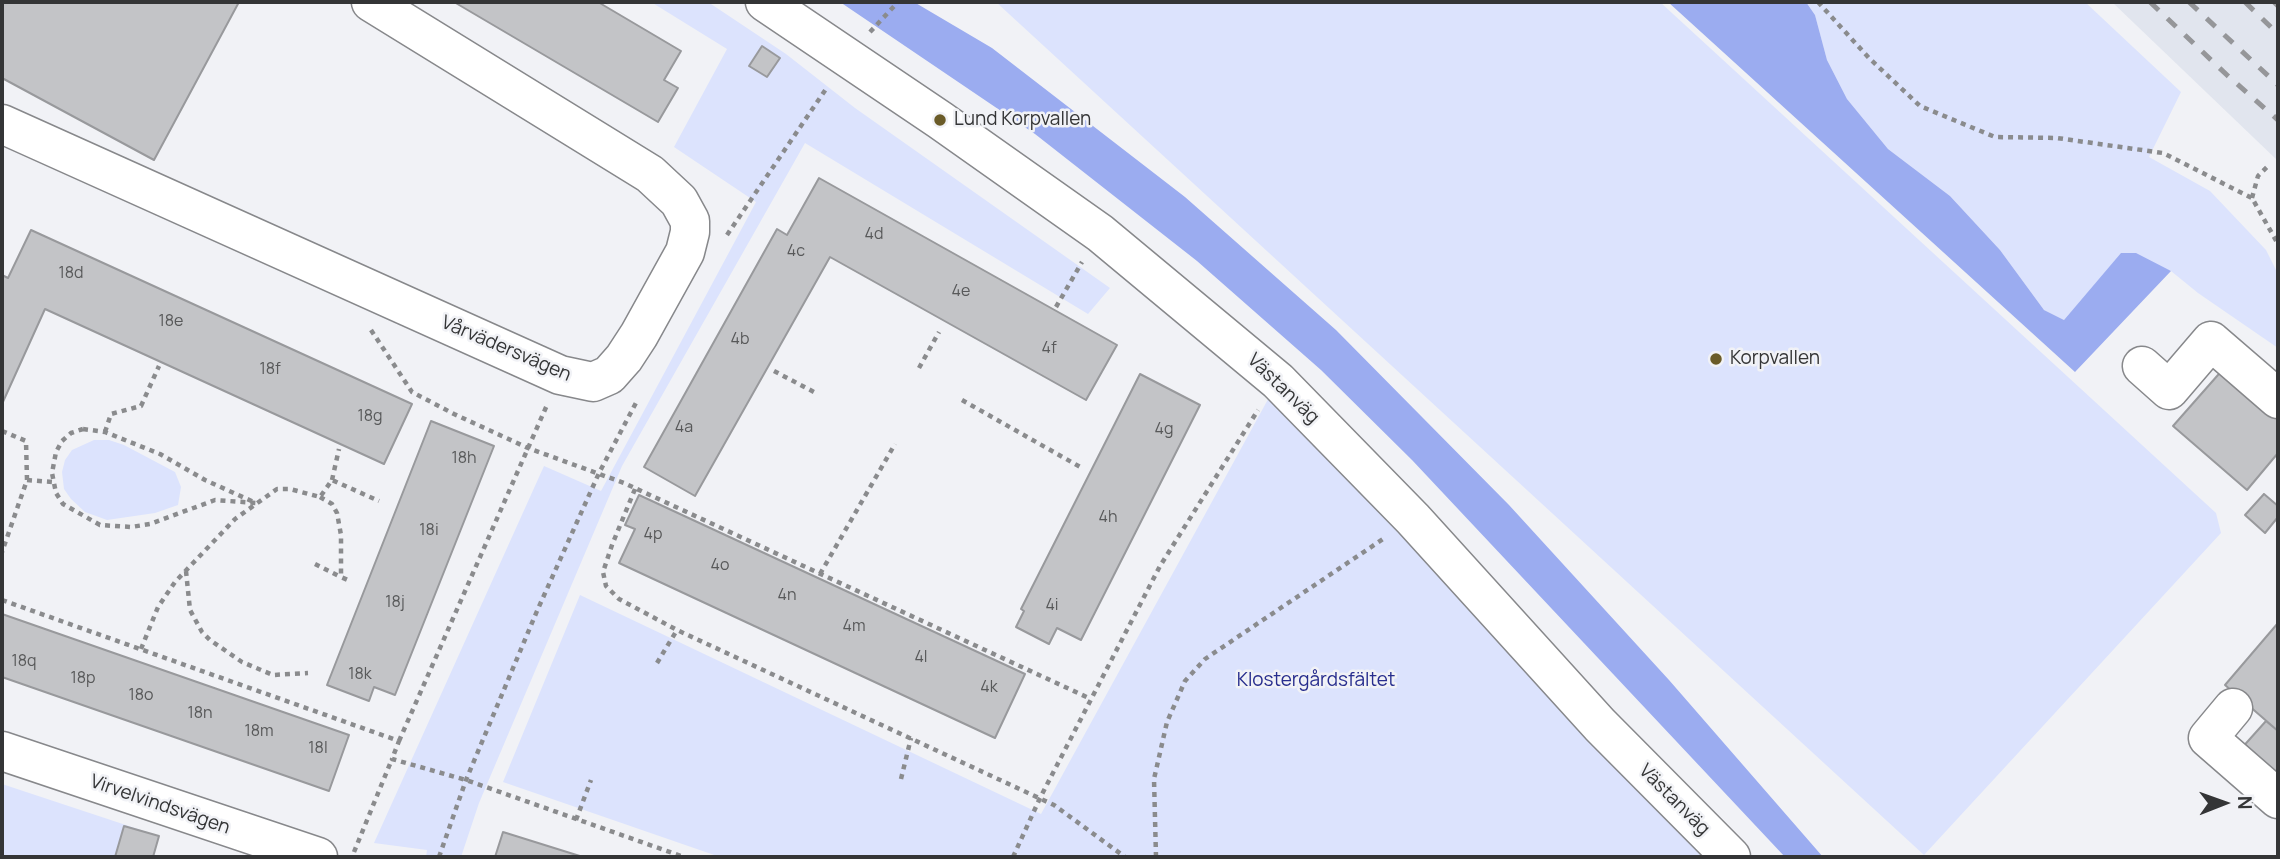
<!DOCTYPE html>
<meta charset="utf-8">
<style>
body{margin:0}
#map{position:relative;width:2280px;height:859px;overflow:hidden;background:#f1f2f6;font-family:Manrope,sans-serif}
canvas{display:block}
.frame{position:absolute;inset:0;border:4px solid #343536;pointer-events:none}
.north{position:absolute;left:2189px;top:768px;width:70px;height:70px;-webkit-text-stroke:5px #f1f2f6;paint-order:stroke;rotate:89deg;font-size:19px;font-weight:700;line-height:28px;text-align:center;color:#343536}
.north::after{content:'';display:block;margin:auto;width:24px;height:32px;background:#343536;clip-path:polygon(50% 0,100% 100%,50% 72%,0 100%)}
</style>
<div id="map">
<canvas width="2280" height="859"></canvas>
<div class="frame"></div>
<div class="north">N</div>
</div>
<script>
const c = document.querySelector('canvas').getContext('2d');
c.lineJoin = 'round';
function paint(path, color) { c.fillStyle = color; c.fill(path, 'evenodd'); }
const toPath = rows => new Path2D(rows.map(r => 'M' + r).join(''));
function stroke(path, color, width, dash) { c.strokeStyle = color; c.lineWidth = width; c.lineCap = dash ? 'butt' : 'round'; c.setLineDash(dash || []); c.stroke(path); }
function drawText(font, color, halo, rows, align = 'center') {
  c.font = font + ' Manrope,sans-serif'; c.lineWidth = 5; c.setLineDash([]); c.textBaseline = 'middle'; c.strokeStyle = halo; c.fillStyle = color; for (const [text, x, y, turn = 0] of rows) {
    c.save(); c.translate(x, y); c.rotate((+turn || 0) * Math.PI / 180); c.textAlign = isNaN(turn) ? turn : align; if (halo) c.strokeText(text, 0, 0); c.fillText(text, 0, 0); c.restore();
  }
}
paint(toPath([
 [2112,2,2278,2,2278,161]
]), '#e1e5ee');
paint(toPath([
 [651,2,708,2,786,54,855,108,1110,288,1088,314,805,143,622,466,479,803,461,857,426,857,427,850,374,843,544,466,601,491,756,202,674,147,727,49],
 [996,2,1660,2,2216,513,2221,533,1924,855],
 [1806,2,2085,2,2181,92,2149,157,2210,191,2266,250,2278,274,2278,348,2198,293,2171,271,2121,254,2064,320,2044,310,2000,250,1950,196,1888,149,1847,99,1827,60,1815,15],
 [1278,381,1720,857,720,857,503,782,580,595,1041,814],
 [94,440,109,440,124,445,175,472,181,487,178,505,155,513,107,520,85,512,71,499,64,489,62,472,65,460,72,450],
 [2,784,156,835,150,857,2,857]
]), '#dce3fd');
paint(toPath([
 [840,2,914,2,992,48,1185,197,1336,330,1509,505,1669,680,1823,857,1785,857,1412,460,1321,370,1197,261,1035,134],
 [1668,2,1806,2,1815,15,1827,60,1847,99,1888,149,1950,196,2000,250,2044,310,2064,320,2121,253,2136,253,2171,271,2075,372]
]), '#9bacf0');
const building = toPath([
 [3,2,239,2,154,160,2,78,3,2],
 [454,2,598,2,681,51,664,80,678,88,658,122,454,2],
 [762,46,780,58,767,77,749,66,762,46],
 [819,178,1117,345,1086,400,830,257,695,496,644,467,777,229,787,235,819,178],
 [31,230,412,404,384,464,45,309,2,404,2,275,8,278,31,230],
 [2225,367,2278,413,2278,453,2247,490,2173,426,2225,367],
 [1140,374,1200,405,1081,640,1057,628,1049,644,1016,627,1024,611,1021,609,1140,374],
 [431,421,494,446,395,695,374,687,369,701,327,685,431,421],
 [2264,494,2278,506,2278,517,2265,533,2245,515,2264,494],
 [639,495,1025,674,995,738,619,563,635,529,625,525,639,495],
 [2,614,349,735,329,791,2,677,2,614],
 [2278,623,2278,731,2225,685,2278,623],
 [2266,721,2278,731,2278,783,2240,750,2266,721],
 [124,826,159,836,153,857,115,857,124,826],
 [503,832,583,857,495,857,503,832]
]);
paint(building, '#c3c4c7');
stroke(building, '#98999c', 2);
const minor = toPath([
 [765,2,940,120,1100,233,1278,381,1413,519,1600,725,1731,857],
 [2,124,560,375,593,382,609,375,624,358,639,335,685,252,690,232,690,221,679,201,650,174,371,2],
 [2142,366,2169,390,2211,341,2278,399],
 [2233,708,2208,738,2278,799],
 [2,751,318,857]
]);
stroke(minor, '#87888b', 41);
stroke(toPath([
 [1818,2,1869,58,1920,106,1995,137,2057,138,2163,153,2252,198,2278,244],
 [870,32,898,2],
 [2252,198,2258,176,2270,164],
 [727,235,828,86],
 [1056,307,1082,262],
 [371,330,412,392,454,414,528,448,624,483,1091,699],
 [919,368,939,332],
 [774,371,814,392],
 [962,400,1082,468],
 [83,429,105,432,160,454,205,480,256,503,215,500,150,524,131,527,100,525,63,504,56,493,52,473,56,452,62,441,71,433,83,429],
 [2,431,26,441,27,480,2,552],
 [105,432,111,414,141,406,159,366],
 [27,480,53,482],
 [332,480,339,449],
 [635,489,612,545,603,572,606,586,619,599,677,630,1054,805,1125,857],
 [320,497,332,504,337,513,341,535,341,577,350,581],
 [315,564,341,577],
 [186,571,190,610,202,632,210,640,242,662,273,675,308,673],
 [820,574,895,444],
 [2,600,399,741,392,759,466,780,684,857],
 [141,649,158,607,175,582,235,519,277,489,290,489,320,497,332,480,379,501],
 [657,663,677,630],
 [399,741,547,405],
 [901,779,911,738],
 [576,820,591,780],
 [354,852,392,759],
 [439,857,466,780,537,611,599,473,638,399],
 [1013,857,1040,798,1160,566,1258,410],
 [1156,857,1154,779,1167,722,1185,681,1205,659,1383,539]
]), '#8a8b8d', 4.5, [5, 5]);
stroke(minor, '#fff', 38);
stroke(toPath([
 [2150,2,2228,76,2278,120],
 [2189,2,2278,85],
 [2245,2,2278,34],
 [2274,2,2278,6]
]), '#959699', 5, [12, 12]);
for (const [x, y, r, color] of [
 [940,120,7,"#6a5b28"],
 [1716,359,7,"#6a5b28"]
]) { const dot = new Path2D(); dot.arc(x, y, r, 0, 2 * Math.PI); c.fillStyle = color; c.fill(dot); stroke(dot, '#f1f2f6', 2.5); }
drawText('16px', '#58595a', null, [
 ["4d",874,235],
 ["4c",796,252],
 ["18d",71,274],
 ["4e",961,292],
 ["18e",171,322],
 ["4b",740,340],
 ["4f",1049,349],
 ["18f",270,370],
 ["18g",370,417],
 ["4a",684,428],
 ["4g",1164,430],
 ["18h",464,459],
 ["4h",1108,518],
 ["18i",429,531],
 ["4p",653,535],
 ["4o",720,566],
 ["4n",787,596],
 ["18j",395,603],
 ["4i",1052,606],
 ["4m",854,627],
 ["4l",921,658],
 ["18q",24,662],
 ["18k",360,675],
 ["18p",83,679],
 ["4k",989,688],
 ["18o",141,696],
 ["18n",200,714],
 ["18m",259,732],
 ["18l",318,749]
]);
drawText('19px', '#343536', '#f1f2f6', [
 ["Lund Korpvallen",954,120],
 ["Korpvallen",1730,359]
], 'left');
drawText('19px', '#343536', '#f1f2f6', [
 ["Vårvädersvägen",506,349,23],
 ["Västanväg",1283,389,44],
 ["Västanväg",1674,800,45],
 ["Virvelvindsvägen",160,805,19]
]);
drawText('19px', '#282e8e', '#f1f2f6', [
 ["Klostergårdsfältet",1316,681]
]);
</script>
